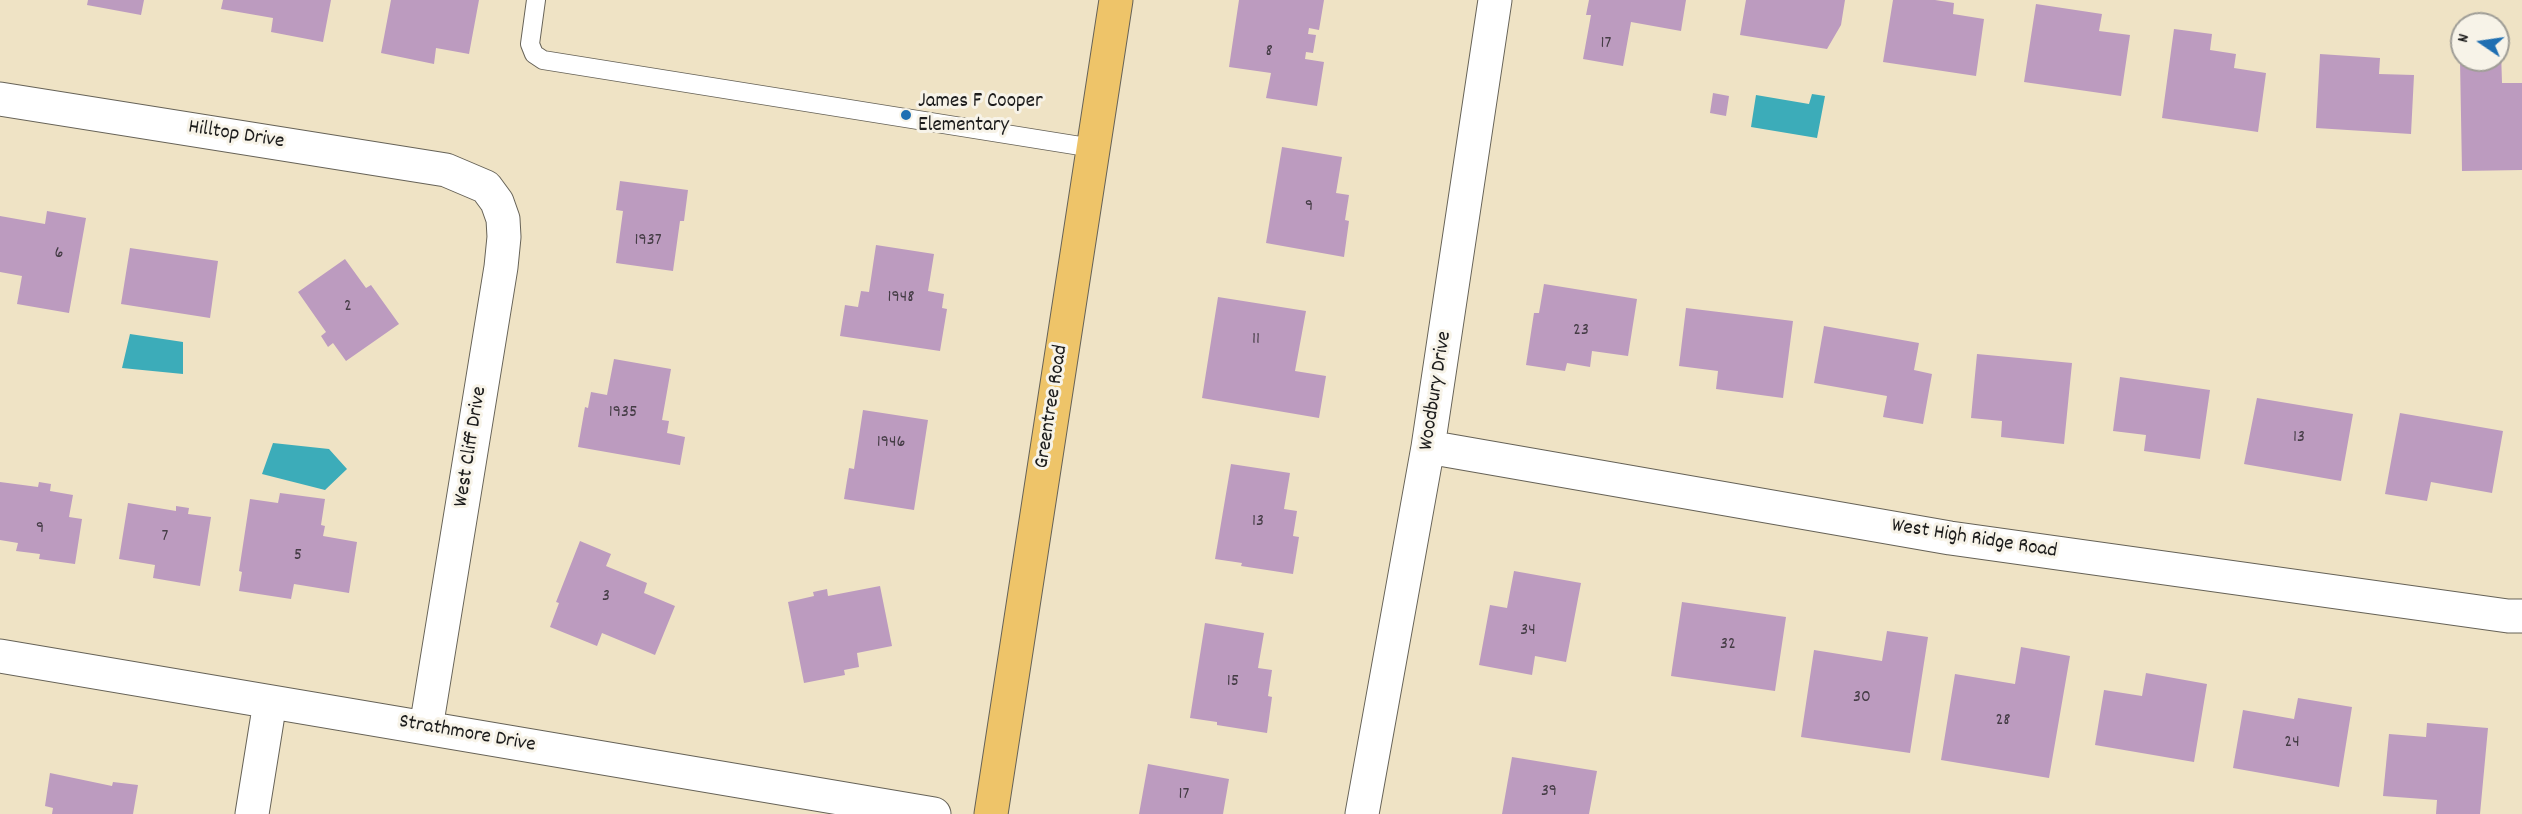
<!DOCTYPE html>
<style>
body{margin:0}
#map{position:relative;width:2522px;height:814px;overflow:hidden;background:#efe3c5;font-family:Dekko,sans-serif}
canvas{display:block}
.north{position:absolute;left:2450px;top:12px;width:60px;height:60px;box-sizing:border-box;background:#f7f3e8;border:2px solid #9f9d96;border-radius:50%;rotate:283deg;font-size:16px;font-weight:700;line-height:24px;text-align:center;color:#1c1c1c}
.north::after{content:'';display:block;margin:auto;width:21px;height:27px;background:#1f6fb2;clip-path:polygon(50% 0,100% 100%,50% 72%,0 100%)}
</style>
<div id="map">
<canvas width="2522" height="814"></canvas>
<div class="north">N</div>
</div>
<script>
const c = document.querySelector('canvas').getContext('2d');
c.lineJoin = 'round';
function paint(path, color) { c.fillStyle = color; c.fill(path, 'evenodd'); }
const toPath = rows => new Path2D(rows.map(r => 'M' + r).join(''));
function stroke(path, color, width, dash) { c.strokeStyle = color; c.lineWidth = width; c.lineCap = dash ? 'butt' : 'round'; c.setLineDash(dash || []); c.stroke(path); }
function drawText(font, color, halo, rows, align = 'center') {
  c.font = font + ' Dekko,sans-serif'; c.lineWidth = 6; c.setLineDash([]); c.textBaseline = 'middle'; c.strokeStyle = halo; c.fillStyle = color; for (const [text, x, y, turn = 0] of rows) {
    c.save(); c.translate(x, y); c.rotate((+turn || 0) * Math.PI / 180); c.textAlign = isNaN(turn) ? turn : align; if (halo) c.strokeText(text, 0, 0); c.fillText(text, 0, 0); c.restore();
  }
}
paint(toPath([
 [1812,94,1825,96,1817,138,1751,127,1756,95,1809,104],
 [130,334,183,342,183,374,122,368],
 [273,443,329,449,347,469,325,490,262,474]
]), '#3cacb9');
paint(toPath([
 [88,0,144,0,141,15,87,5],
 [223,0,331,0,323,42,271,32,273,18,221,9],
 [391,0,479,0,469,54,436,48,434,64,381,53],
 [1239,0,1324,0,1319,30,1309,28,1308,34,1316,35,1313,53,1306,52,1305,59,1324,62,1317,106,1266,98,1271,73,1229,67],
 [1589,0,1686,0,1681,31,1631,22,1623,66,1583,59,1591,15,1586,15],
 [1746,0,1845,0,1841,25,1827,49,1740,35],
 [1893,0,1935,0,1954,3,1953,14,1984,19,1976,76,1883,62],
 [2036,4,2102,14,2099,31,2130,35,2121,96,2024,82],
 [2174,29,2212,34,2210,50,2236,54,2234,68,2266,73,2258,132,2162,118],
 [2498,51,2501,51,2502,83,2522,83,2522,170,2462,171,2460,60,2498,60],
 [2320,54,2380,58,2379,74,2414,75,2411,134,2316,128],
 [1713,93,1729,96,1726,116,1710,113],
 [1282,147,1342,157,1336,193,1349,195,1345,220,1349,221,1344,257,1266,243],
 [620,181,688,190,684,221,680,221,673,271,616,263,623,211,616,210],
 [47,211,86,218,69,313,17,304,22,276,0,272,0,216,45,224],
 [876,245,934,254,928,291,944,294,942,308,947,309,940,351,840,336,845,305,858,307,861,291,869,292],
 [130,248,218,261,210,318,121,304],
 [345,259,366,288,371,285,399,324,346,361,333,343,328,347,321,336,326,332,298,292],
 [1544,284,1637,299,1628,356,1592,351,1590,367,1567,363,1565,371,1526,365,1534,313,1539,313],
 [1218,297,1306,311,1295,371,1326,376,1319,418,1202,398],
 [1686,308,1793,321,1783,398,1716,389,1718,371,1679,366],
 [1824,326,1919,343,1914,370,1932,374,1923,424,1883,417,1887,396,1814,383],
 [1977,354,2072,363,2064,444,2001,437,2002,421,1971,418],
 [614,359,671,369,662,420,669,421,667,433,685,437,680,465,578,447,585,407,588,408,591,392,607,395],
 [2120,377,2210,390,2200,459,2144,451,2146,435,2113,431],
 [2257,398,2353,414,2341,481,2244,464],
 [863,410,928,420,914,510,844,499,849,468,854,469],
 [2400,413,2503,431,2492,493,2431,482,2427,501,2385,494],
 [1231,464,1290,473,1284,509,1297,511,1293,536,1299,537,1293,574,1241,566,1242,563,1215,559],
 [0,482,38,487,39,482,51,484,50,491,73,495,69,517,82,519,75,564,39,559,40,554,16,551,18,543,0,540],
 [280,493,325,499,321,525,325,526,323,536,357,542,349,593,294,584,291,599,239,591,242,572,239,571,250,499,278,503],
 [128,503,176,511,176,506,189,508,188,514,211,517,200,586,153,578,155,565,119,559],
 [580,541,611,554,606,566,647,583,644,593,675,606,655,655,602,633,597,646,550,627,559,603,556,602],
 [1514,571,1581,583,1566,662,1535,656,1532,675,1479,665,1490,605,1507,608],
 [880,586,892,646,857,653,859,667,844,670,845,675,804,683,788,602,814,596,813,592,827,589,828,596],
 [1682,602,1786,617,1775,691,1671,676],
 [1205,623,1264,633,1258,668,1272,670,1268,696,1272,697,1267,733,1217,725,1217,722,1190,718],
 [1887,631,1928,637,1910,753,1801,737,1814,650,1882,661],
 [2021,647,2070,656,2049,778,1941,760,1955,674,2015,684],
 [2146,673,2207,684,2194,762,2095,745,2104,690,2142,696],
 [2298,698,2352,707,2339,787,2233,768,2243,710,2294,719],
 [2427,723,2488,728,2480,814,2436,814,2437,800,2383,796,2389,734,2426,737],
 [1512,757,1597,771,1589,814,1502,814],
 [1148,764,1229,779,1223,814,1139,814],
 [50,773,112,786,113,782,138,785,133,814,52,814,53,808,45,806]
]), '#bc9bbf');
const service = toPath([
 [536,0,530,44,534,54,543,60,1093,148]
]);
const minor = toPath([
 [0,99,446,170,486,187,497,202,503,219,504,237,501,267,426,728],
 [1428,447,1950,538,2508,616,2522,616],
 [0,656,934,814],
 [252,814,270,702],
 [1362,814,1428,447,1495,0]
]);
const primary = toPath([
 [991,814,1116,0]
]);
stroke(service, '#666257', 20);
stroke(minor, '#666257', 35);
stroke(primary, '#666257', 35);
stroke(service, '#fff', 18);
stroke(minor, '#fff', 33);
stroke(primary, '#eec469', 33);
for (const [x, y, r, color] of [
 [906,115,6,"#1f6fb2"]
]) { const dot = new Path2D(); dot.arc(x, y, r, 0, 2 * Math.PI); c.fillStyle = color; c.fill(dot); stroke(dot, '#f7f3e8', 2); }
drawText('18px', '#443c45', null, [
 ["17",1606,45],
 ["8",1269,53],
 ["9",1309,208],
 ["1937",648,242],
 ["6",59,255],
 ["1948",901,299],
 ["2",348,308],
 ["23",1581,332],
 ["11",1256,341],
 ["1935",623,414],
 ["13",2299,439],
 ["1946",891,444],
 ["13",1258,523],
 ["9",40,530],
 ["7",165,538],
 ["5",298,557],
 ["3",606,598],
 ["34",1528,632],
 ["32",1728,646],
 ["15",1233,683],
 ["30",1862,699],
 ["28",2003,722],
 ["24",2292,744],
 ["39",1549,793],
 ["17",1184,796]
]);
drawText('21px', '#1c1c1c', '#f7f3e8', [
 ["James F Cooper",918,103],
 ["Elementary",918,127]
], 'left');
drawText('21px', '#1c1c1c', '#f7f3e8', [
 ["Hilltop Drive",236,136,9],
 ["Woodbury Drive",1437,391,-81],
 ["Greentree Road",1053,407,-81],
 ["West Cliff Drive",472,447,-81],
 ["West High Ridge Road",1974,540,9],
 ["Strathmore Drive",467,735,10]
]);
</script>
